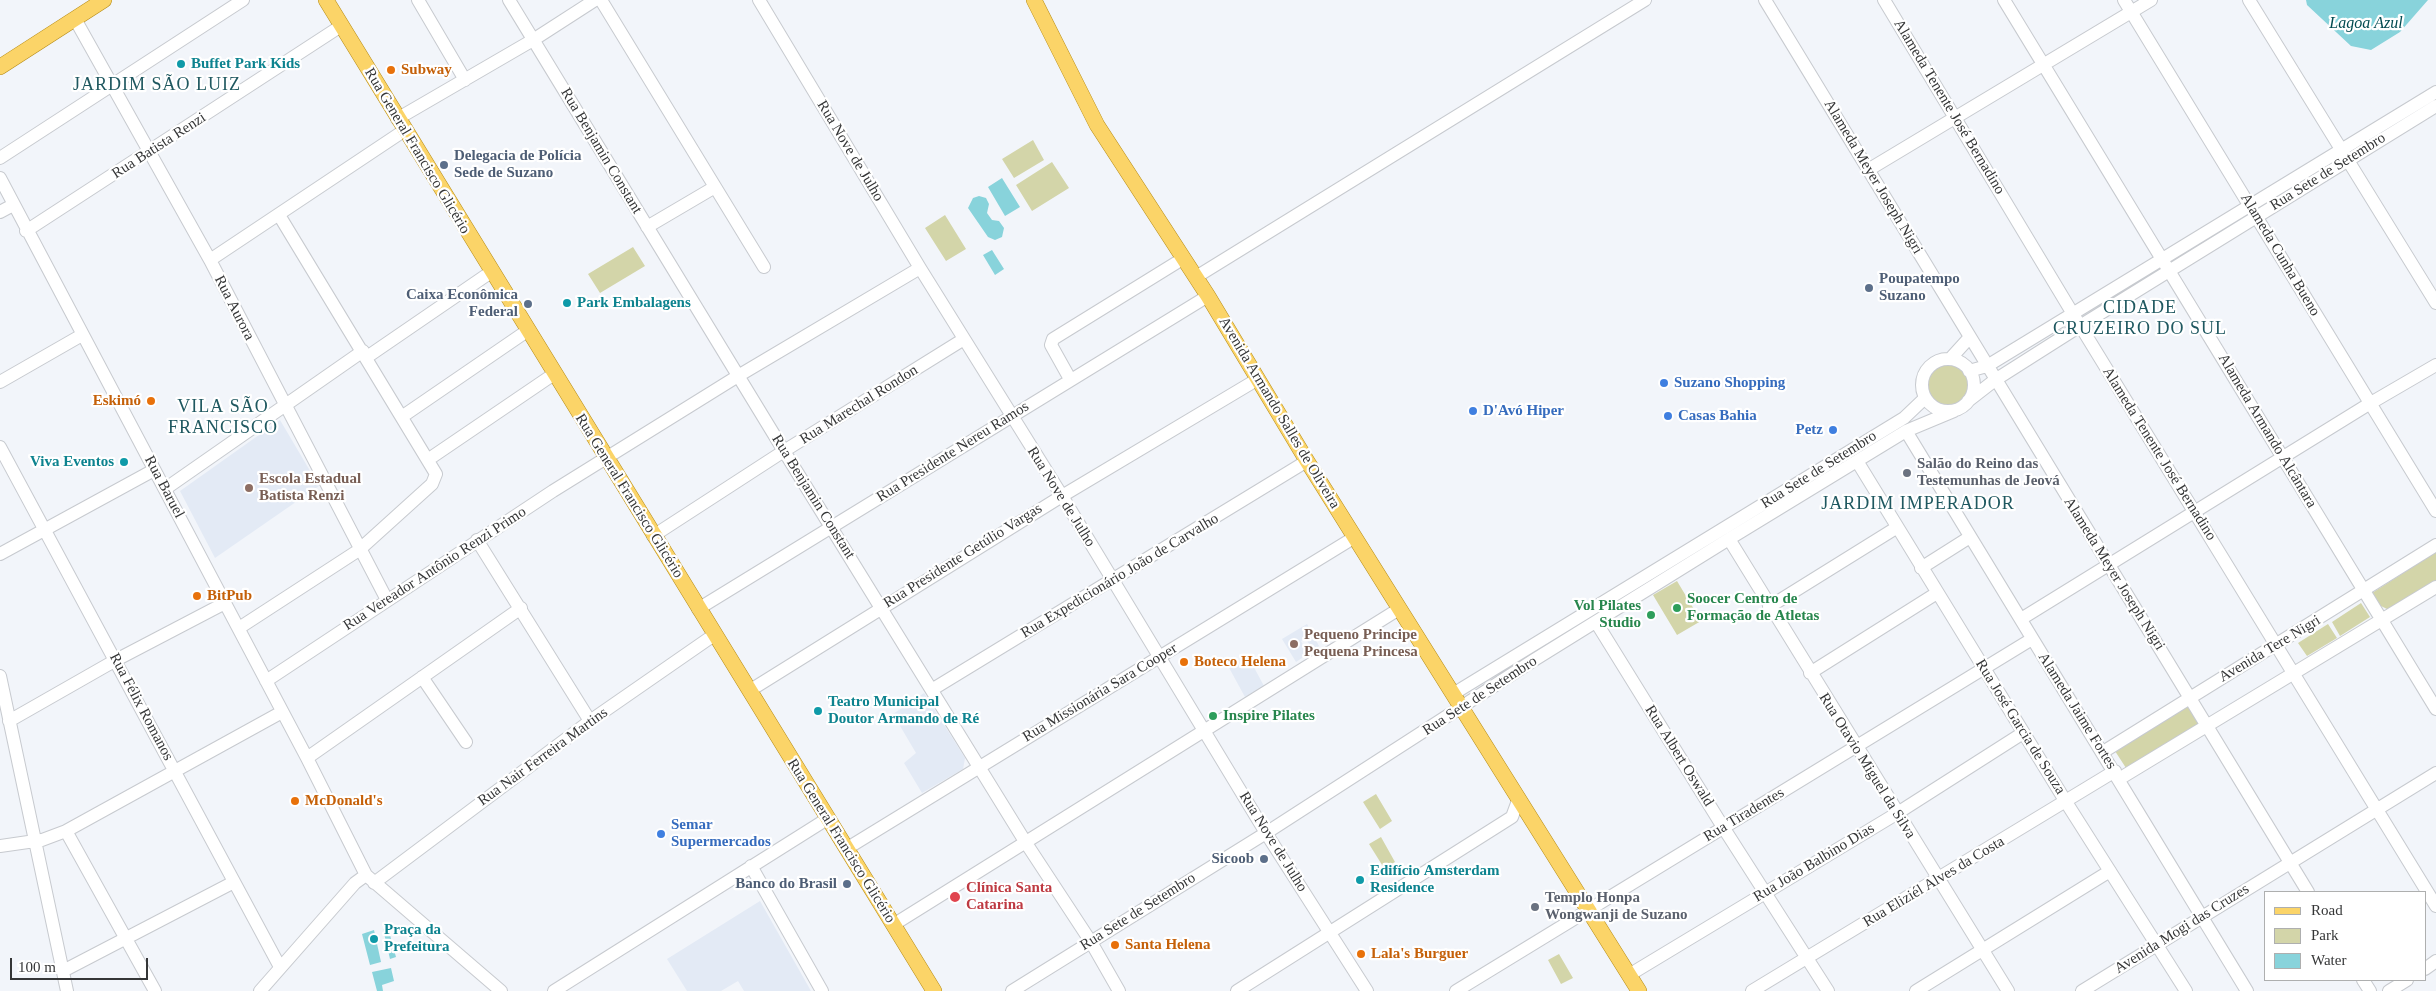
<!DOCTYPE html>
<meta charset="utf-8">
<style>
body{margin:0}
#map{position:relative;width:2436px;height:991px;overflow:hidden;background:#f2f5fa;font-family:Georgia,serif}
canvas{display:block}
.legend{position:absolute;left:2264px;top:891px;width:162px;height:90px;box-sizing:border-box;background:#fff;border:1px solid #aeafaf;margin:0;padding:6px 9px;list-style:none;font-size:15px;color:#353637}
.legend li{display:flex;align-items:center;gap:10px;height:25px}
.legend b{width:25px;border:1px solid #aeafaf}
.scale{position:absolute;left:10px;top:958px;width:138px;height:22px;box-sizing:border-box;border:2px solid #353637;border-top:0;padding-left:6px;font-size:15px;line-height:18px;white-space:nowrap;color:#353637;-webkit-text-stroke:4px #fff;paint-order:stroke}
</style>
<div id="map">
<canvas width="2436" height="991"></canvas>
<ul class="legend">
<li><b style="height:6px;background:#fbd468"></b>Road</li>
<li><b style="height:14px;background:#d3d5a9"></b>Park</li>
<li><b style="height:14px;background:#88d3db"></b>Water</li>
</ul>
<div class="scale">100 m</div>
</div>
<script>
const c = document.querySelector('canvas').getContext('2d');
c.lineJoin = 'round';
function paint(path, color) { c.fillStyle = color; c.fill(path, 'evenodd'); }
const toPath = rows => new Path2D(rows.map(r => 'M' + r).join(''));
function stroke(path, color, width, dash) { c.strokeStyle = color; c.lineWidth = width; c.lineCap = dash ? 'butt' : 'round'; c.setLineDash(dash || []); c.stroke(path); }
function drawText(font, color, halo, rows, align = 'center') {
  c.font = font + ' Georgia,serif'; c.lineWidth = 4.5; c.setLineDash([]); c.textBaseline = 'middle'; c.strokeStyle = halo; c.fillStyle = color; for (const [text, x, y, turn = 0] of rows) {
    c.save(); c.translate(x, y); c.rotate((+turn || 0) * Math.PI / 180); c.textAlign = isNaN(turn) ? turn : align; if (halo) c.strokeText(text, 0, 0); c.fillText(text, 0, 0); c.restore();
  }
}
paint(toPath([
 [280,420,319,486,215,558,180,491],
 [1307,624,1319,646,1313,650,1306,639,1301,641,1308,654,1296,662,1282,639],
 [1236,660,1239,665,1250,660,1264,686,1245,697,1227,664],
 [924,693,965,758,963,769,922,793,904,763,916,753,893,714],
 [760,901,811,991,744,991,738,981,721,991,687,991,667,959]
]), '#e3eaf5');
paint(toPath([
 [1033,140,1044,160,1014,178,1002,159],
 [1052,162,1069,188,1032,211,1016,185],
 [945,215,966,249,946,261,925,228],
 [633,247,645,266,600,293,588,274],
 '1925 385a22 22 0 1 1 44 0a22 22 0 1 1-44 0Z',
 [2436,552,2436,582,2391,611,2379,605,2372,593],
 [1677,581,1701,621,1677,635,1653,595],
 [2361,603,2370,617,2340,636,2332,622],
 [2328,624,2337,638,2307,656,2298,643],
 [2187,705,2202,724,2126,768,2115,751],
 [1376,794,1392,821,1380,829,1363,802],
 [1381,837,1395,862,1384,868,1369,844],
 [1559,954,1573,978,1561,984,1548,960]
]), '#d3d5a9');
paint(toPath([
 [2306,0,2428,0,2400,32,2371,50,2351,46,2307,5],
 [1002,178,1020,207,1005,216,988,187],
 [979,196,986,198,989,204,987,213,992,220,999,221,1004,228,1002,237,995,240,988,237,968,208,973,198],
 [992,250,1004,269,995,275,983,255],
 [388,928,396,957,390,959,383,929],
 [374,930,381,962,370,965,362,934],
 [391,968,394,981,382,985,383,991,377,991,372,972]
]), '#88d3db');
const minor = toPath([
 [418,0,465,80],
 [509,0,784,451,1026,843,1091,942,1119,991],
 [601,0,764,267],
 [759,0,920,268,1062,496,1266,833,1367,991],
 [1765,0,2308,892],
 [1884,0,2073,314,2436,906],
 [2004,0,2436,709],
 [2124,0,2436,511],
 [2249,0,2436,303],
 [75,19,210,260,387,600],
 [397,119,533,40,595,0],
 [0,158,243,0],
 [1868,170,2151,0],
 [0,178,307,758,366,875,501,991],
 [0,212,13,205],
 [647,227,715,187],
 [26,231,341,26],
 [210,260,405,130],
 [1196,277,1645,0],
 [367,357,491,272],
 [1950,359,1970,337],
 '1922 385a26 26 0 1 1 52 0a26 26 0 1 1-52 0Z',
 [1969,371,1987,366,2436,92],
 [1070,379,1051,345,1053,339,1184,258],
 [0,382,82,335],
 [1968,401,1995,380,2080,326,2436,106],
 [403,416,527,331],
 [1906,431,2247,991],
 [0,447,280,967],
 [429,459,554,374],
 [1857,461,2066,802,2186,991],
 [165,489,363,351],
 [653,536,784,451,964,339],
 [1729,539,2008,991],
 [477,540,590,721],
 [0,554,154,470],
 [1921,568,1970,537],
 [1769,607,1896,528],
 [698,609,1208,296],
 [2021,619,2369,404,2436,365],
 [1596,622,1723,827,1828,991],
 [239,628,359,550,432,484,436,474,279,215],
 [1810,673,1937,593],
 [0,676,67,991],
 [422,677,466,742],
 [266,681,553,491,738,376,920,268],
 [933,689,1307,461],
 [749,691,1062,496,1258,379],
 [1453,694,1904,418,1925,398],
 [9,721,116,660,225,603],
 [2103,752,2436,545],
 [307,758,521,608],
 [2119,779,2436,587],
 [66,831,155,991],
 [0,846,42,840,66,831,282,712],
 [846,849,1355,537],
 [751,866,822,991],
 [374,883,590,721,714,635],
 [893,925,1399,609],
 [2425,969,2436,961],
 [63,971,234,882],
 [1629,975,1896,814,2023,733],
 [2363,980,2370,991],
 [260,991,355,883,366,875],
 [554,991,827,819],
 [1012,991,1266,833,1534,660,1729,539,1906,431,1954,411],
 [1237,991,1512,817,1519,798],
 [1456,991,2032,639],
 [1752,991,2115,771],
 [1916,991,2110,871],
 [2082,991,2436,773],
 [2389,991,2407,980]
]);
const major = toPath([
 [326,0,934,991],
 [1034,0,1097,125,1208,296,1307,461,1639,991],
 [0,67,104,0]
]);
stroke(minor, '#c7cacf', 14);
stroke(major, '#b48a15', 16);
stroke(minor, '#fff', 12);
stroke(major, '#fbd468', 15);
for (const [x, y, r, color] of [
 [181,64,5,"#0f9aa8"],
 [391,70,5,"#e8710a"],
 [444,165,5,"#5c6f8a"],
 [1869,288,5,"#5c6f8a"],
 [567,303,5,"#0f9aa8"],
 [528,304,5,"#5c6f8a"],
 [1664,383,5,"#3f7fe0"],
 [151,401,5,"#e8710a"],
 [1473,411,5,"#3f7fe0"],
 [1668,416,5,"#3f7fe0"],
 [1833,430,5,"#3f7fe0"],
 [124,462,5,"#0f9aa8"],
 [1907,473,5,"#6b7280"],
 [249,488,5,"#8d6e63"],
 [197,596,5,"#e8710a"],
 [1677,608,5,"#2e9e5b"],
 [1651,615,5,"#2e9e5b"],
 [1294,644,5,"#8d6e63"],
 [1184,662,5,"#e8710a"],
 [818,711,5,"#0f9aa8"],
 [1213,716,5,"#2e9e5b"],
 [295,801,5,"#e8710a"],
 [661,834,5,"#3f7fe0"],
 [1264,859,5,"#5c6f8a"],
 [1360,880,5,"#0f9aa8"],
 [847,884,5,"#5c6f8a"],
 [955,897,6,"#e0444e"],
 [1535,907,5,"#6b7280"],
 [374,939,5,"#0f9aa8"],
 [1115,945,5,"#e8710a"],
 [1361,954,5,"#e8710a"]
]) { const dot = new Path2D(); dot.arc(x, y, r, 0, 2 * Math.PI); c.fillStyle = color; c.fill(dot); stroke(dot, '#fff', 2); }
drawText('bold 15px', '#0d838f', '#fff', [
 ["Buffet Park Kids",191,64],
 ["Park Embalagens",577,303],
 ["Viva Eventos",114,462,"right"],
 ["Teatro Municipal",828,702],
 ["Doutor Armando de Ré",828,719],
 ["Edifício Amsterdam",1370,871],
 ["Residence",1370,888],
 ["Praça da",384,930],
 ["Prefeitura",384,947]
], 'left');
drawText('bold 15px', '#c56008', '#fff', [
 ["Subway",401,70],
 ["Eskimó",141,401,"right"],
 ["BitPub",207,596],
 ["Boteco Helena",1194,662],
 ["McDonald's",305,801],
 ["Santa Helena",1125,945],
 ["Lala's Burguer",1371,954]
], 'left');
drawText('15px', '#353637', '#fff', [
 ["Alameda Tenente José Bernadino",1949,107,59],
 ["Rua Batista Renzi",159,146,-33],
 ["Rua General Francisco Glicério",417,151,59],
 ["Rua Benjamin Constant",601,151,59],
 ["Rua Nove de Julho",850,151,59],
 ["Rua Sete de Setembro",2328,172,-32],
 ["Alameda Meyer Joseph Nigri",1873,177,59],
 ["Alameda Cunha Bueno",2280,255,59],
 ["Rua Aurora",234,308,63],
 ["Rua Marechal Rondon",859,405,-32],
 ["Avenida Armando Salles de Oliveira",1279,413,59],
 ["Alameda Armando Alcântara",2267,431,59],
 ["Rua Presidente Nereu Ramos",953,452,-32],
 ["Alameda Tenente José Bernadino",2159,454,58],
 ["Rua Sete de Setembro",1819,470,-32],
 ["Rua Baruel",164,487,62],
 ["Rua General Francisco Glicério",629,496,58],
 ["Rua Benjamin Constant",813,497,58],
 ["Rua Nove de Julho",1061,497,58],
 ["Rua Presidente Getúlio Vargas",963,556,-32],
 ["Rua Vereador Antônio Renzi Primo",435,569,-33],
 ["Alameda Meyer Joseph Nigri",2114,574,58],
 ["Rua Expedicionário João de Carvalho",1120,576,-31],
 ["Avenida Tere Nigri",2270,649,-31],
 ["Rua Missionária Sara Cooper",1100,693,-31],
 ["Rua Sete de Setembro",1480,696,-33],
 ["Rua Félix Romanos",141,707,62],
 ["Alameda Jaime Fortes",2077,711,58],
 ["Rua José Garcia de Souza",2020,727,58],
 ["Rua Albert Oswald",1679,756,58],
 ["Rua Nair Ferreira Martins",543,757,-36],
 ["Rua Otavio Miguel da Silva",1867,766,58],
 ["Rua Tiradentes",1744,815,-31],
 ["Rua General Francisco Glicério",841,841,58],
 ["Rua Nove de Julho",1273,842,58],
 ["Rua João Balbino Dias",1814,863,-31],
 ["Rua Eliziél Alves da Costa",1934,882,-31],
 ["Rua Sete de Setembro",1138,912,-32],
 ["Avenida Mogi das Cruzes",2182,929,-32]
]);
drawText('bold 15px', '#4e5e75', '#fff', [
 ["Delegacia de Polícia",454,156,"left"],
 ["Sede de Suzano",454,173,"left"],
 ["Poupatempo",1879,279,"left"],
 ["Suzano",1879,296,"left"],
 ["Caixa Econômica",518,295],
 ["Federal",518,312],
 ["Sicoob",1254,859],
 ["Banco do Brasil",837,884]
], 'right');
drawText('bold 15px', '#366cbe', '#fff', [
 ["Suzano Shopping",1674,383],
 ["D'Avó Hiper",1483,411],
 ["Casas Bahia",1678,416],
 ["Petz",1823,430,"right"],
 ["Semar",671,825],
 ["Supermercados",671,842]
], 'left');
drawText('bold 15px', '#5b616d', '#fff', [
 ["Salão do Reino das",1917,464],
 ["Testemunhas de Jeová",1917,481],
 ["Templo Honpa",1545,898],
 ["Wongwanji de Suzano",1545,915]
], 'left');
drawText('bold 15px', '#785e54', '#fff', [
 ["Escola Estadual",259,479],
 ["Batista Renzi",259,496],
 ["Pequeno Principe",1304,635],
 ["Pequena Princesa",1304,652]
], 'left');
drawText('bold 15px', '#27864d', '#fff', [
 ["Soocer Centro de",1687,599],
 ["Formação de Atletas",1687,616],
 ["Vol Pilates",1641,606,"right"],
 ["Studio",1641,623,"right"],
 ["Inspire Pilates",1223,716]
], 'left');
drawText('bold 15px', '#be3a42', '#fff', [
 ["Clínica Santa",966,888],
 ["Catarina",966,905]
], 'left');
drawText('italic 16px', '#014a50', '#fff', [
 ["Lagoa Azul",2366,24]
]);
c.letterSpacing = '1px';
drawText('18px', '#1f5860', '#fff', [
 ["JARDIM SÃO LUIZ",157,85],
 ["CIDADE",2140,308],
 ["CRUZEIRO DO SUL",2140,329],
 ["VILA SÃO",223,407],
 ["FRANCISCO",223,428],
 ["JARDIM IMPERADOR",1918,504]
]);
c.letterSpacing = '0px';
</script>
